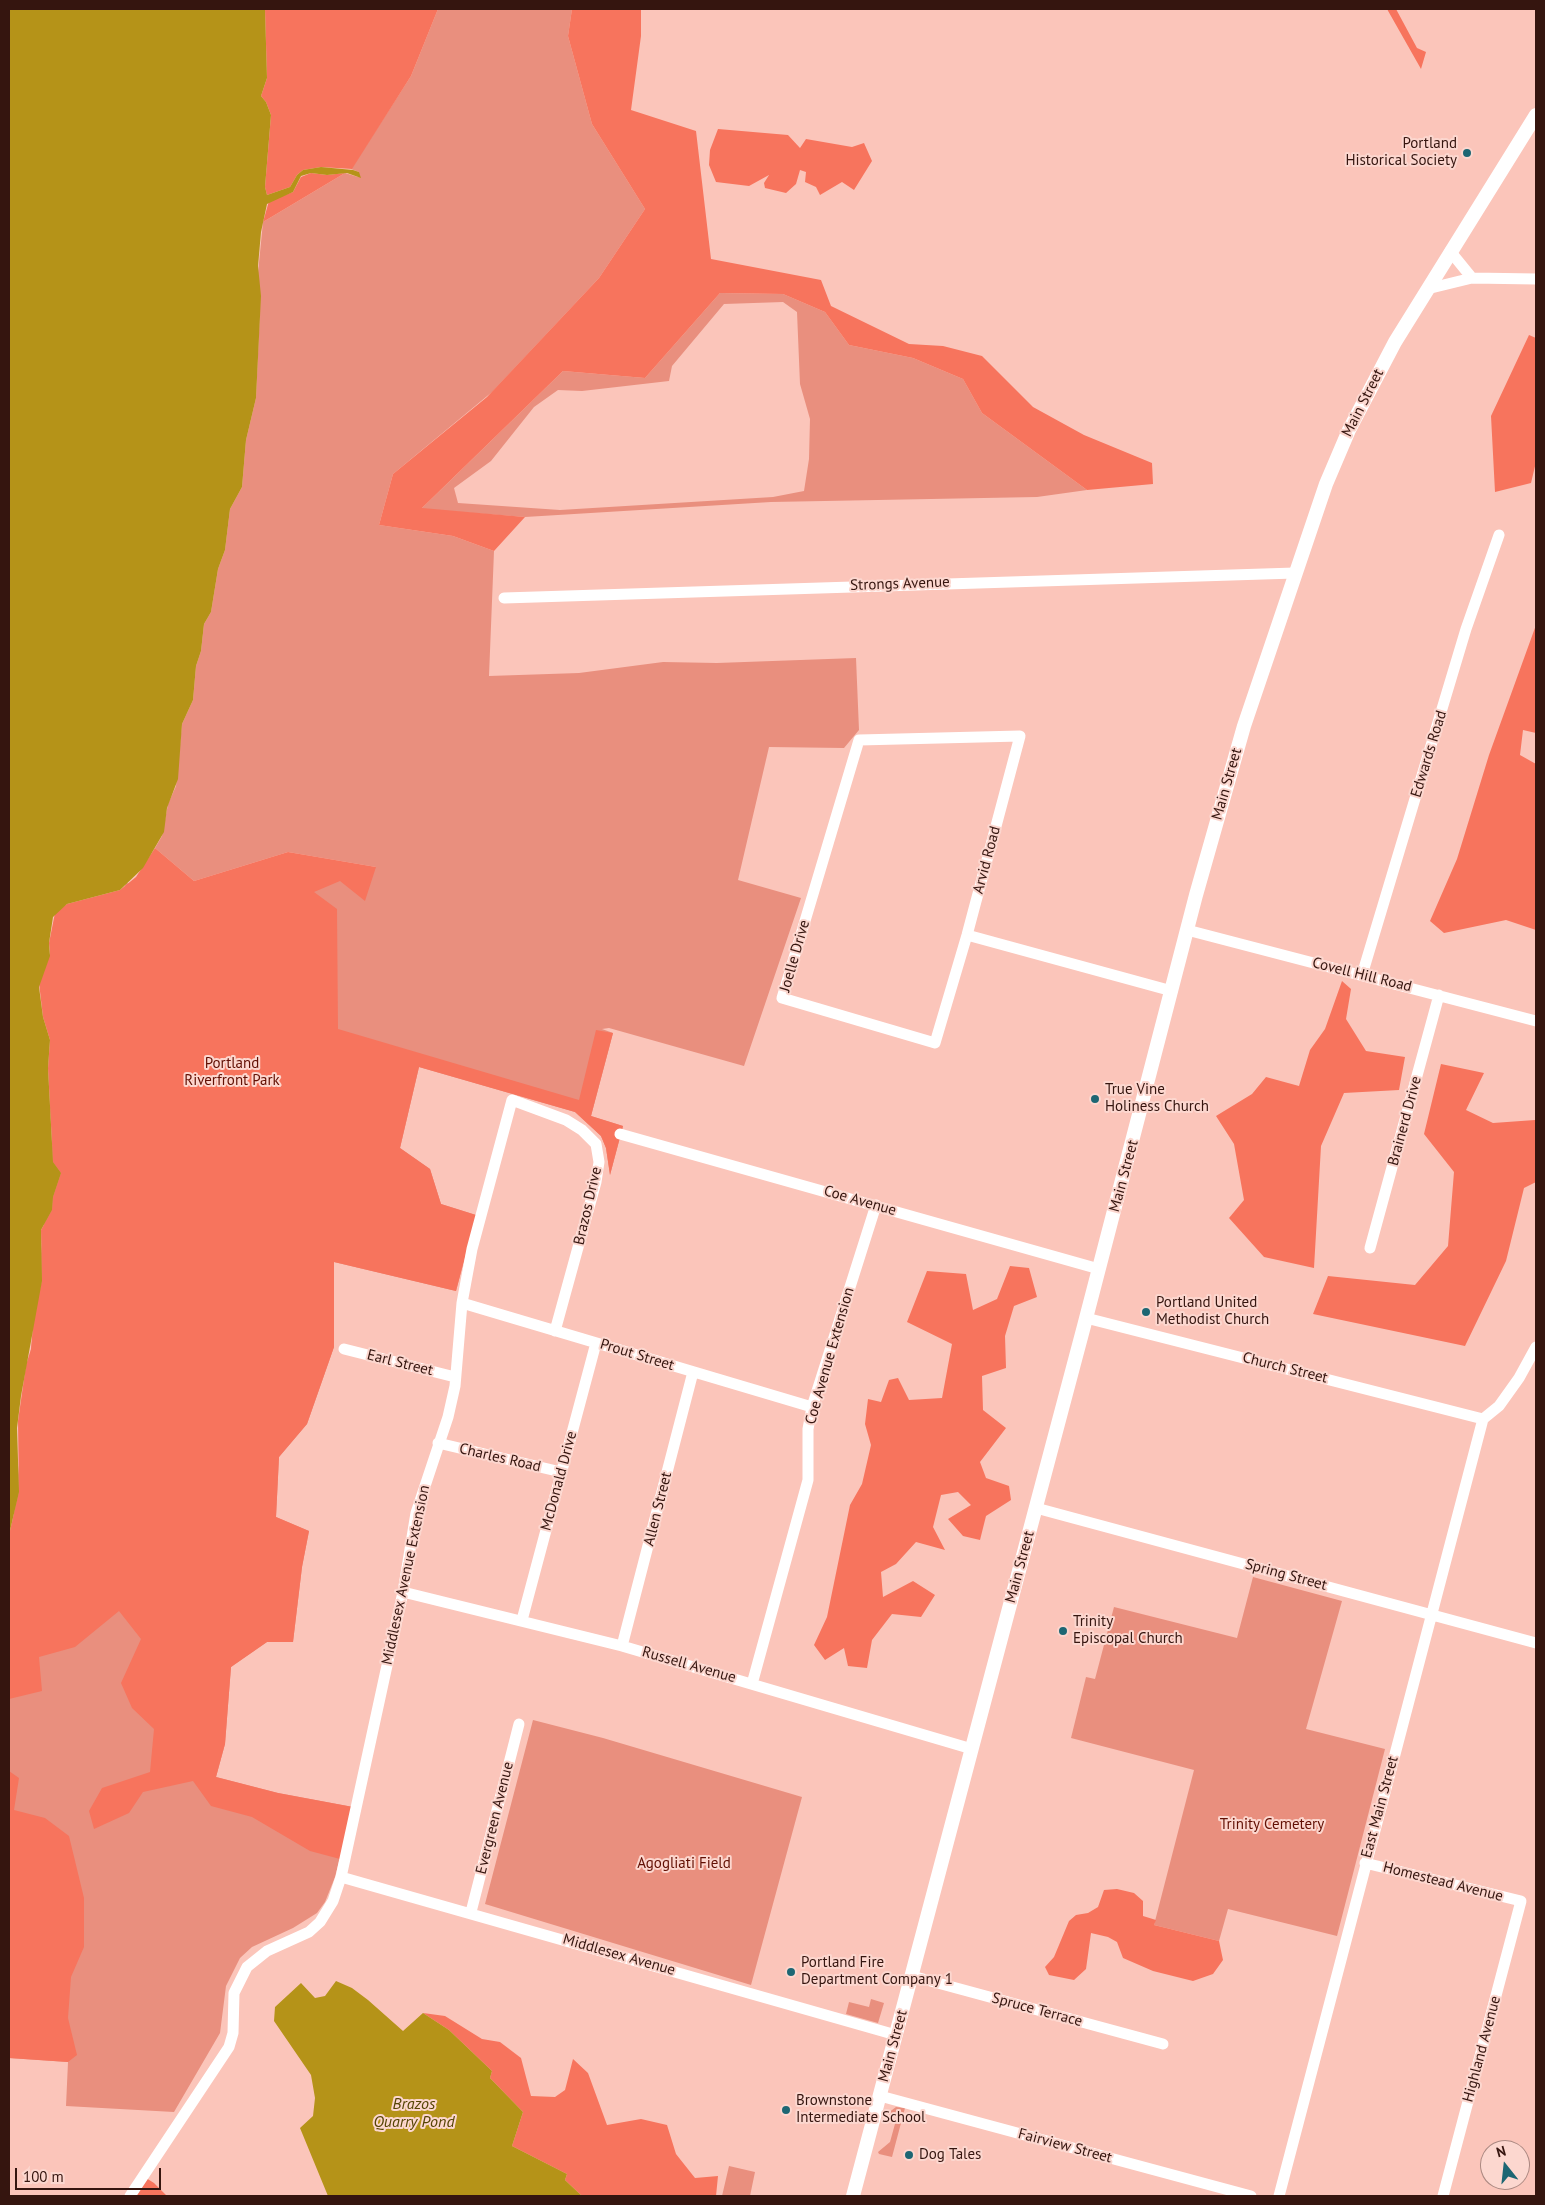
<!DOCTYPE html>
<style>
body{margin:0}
#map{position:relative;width:1545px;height:2205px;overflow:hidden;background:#fbc5ba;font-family:"PT Sans",sans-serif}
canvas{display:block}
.frame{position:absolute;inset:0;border:10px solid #35150f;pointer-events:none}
.north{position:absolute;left:1480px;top:2140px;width:50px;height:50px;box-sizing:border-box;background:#fcd7cf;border:1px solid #ac8982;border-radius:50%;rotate:344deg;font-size:14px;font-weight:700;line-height:20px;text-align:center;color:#35150f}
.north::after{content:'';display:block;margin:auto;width:18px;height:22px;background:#1d6673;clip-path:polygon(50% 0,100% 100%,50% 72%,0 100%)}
.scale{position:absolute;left:15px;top:2168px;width:146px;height:22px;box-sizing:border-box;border:2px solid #35150f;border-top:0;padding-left:6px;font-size:15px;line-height:18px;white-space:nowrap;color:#35150f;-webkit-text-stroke:4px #fcd7cf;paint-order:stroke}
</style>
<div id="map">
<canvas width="1545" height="2205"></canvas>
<div class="frame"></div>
<div class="north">N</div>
<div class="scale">100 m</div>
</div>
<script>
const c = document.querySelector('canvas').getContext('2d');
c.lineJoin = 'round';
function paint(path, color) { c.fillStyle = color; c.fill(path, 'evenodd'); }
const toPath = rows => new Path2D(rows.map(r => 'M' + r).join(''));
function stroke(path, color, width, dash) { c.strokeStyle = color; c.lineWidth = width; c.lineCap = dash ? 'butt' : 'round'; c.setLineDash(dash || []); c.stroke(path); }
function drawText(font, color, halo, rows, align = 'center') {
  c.font = font + ' "PT Sans",sans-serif'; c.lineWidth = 4; c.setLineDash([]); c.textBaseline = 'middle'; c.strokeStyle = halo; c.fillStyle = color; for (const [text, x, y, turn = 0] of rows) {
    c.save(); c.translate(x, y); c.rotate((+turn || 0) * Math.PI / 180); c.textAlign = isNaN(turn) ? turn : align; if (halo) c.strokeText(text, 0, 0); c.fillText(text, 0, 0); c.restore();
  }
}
paint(toPath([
 [438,9,572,9,568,36,592,124,645,209,599,278,492,392,393,474,379,525,453,536,494,551,489,676,579,673,663,662,717,663,856,658,859,730,844,748,769,747,738,880,801,898,744,1066,609,1028,602,1029,613,1033,591,1116,623,1126,610,1175,606,1148,601,1136,575,1112,419,1067,400,1148,430,1169,441,1204,476,1215,456,1291,334,1262,334,1347,307,1424,279,1457,276,1517,309,1531,302,1567,293,1642,267,1642,231,1667,225,1744,216,1777,278,1793,353,1807,335,1877,325,1902,317,1913,293,1928,252,1947,240,1958,226,1986,220,2033,174,2112,66,2106,68,2062,9,2058,9,1535,13,1523,53,1138,50,1108,126,883,190,893,376,867,288,852,194,881,155,848,162,836,168,804,176,786,182,724,193,700,196,666,201,651,204,624,211,612,218,569,225,550,230,509,242,487,246,440,256,398,260,311,258,273,263,222,345,173,358,177,359,172,351,169,411,76],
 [720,293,783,294,825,312,849,345,913,358,963,379,982,413,1087,490,1037,497,771,502,525,517,421,509,563,371,645,378],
 [783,302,797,312,800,384,810,419,809,459,804,491,773,497,560,510,458,503,454,488,491,461,534,407,558,390,582,391,669,381,672,366,724,304],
 [1253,1577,1342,1601,1306,1729,1385,1749,1337,1936,1228,1909,1219,1941,1154,1925,1194,1770,1071,1738,1086,1677,1095,1679,1114,1607,1237,1638],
 [533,1720,603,1738,802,1797,751,1985,485,1904],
 [871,1999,884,2003,878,2023,846,2014,849,2002,869,2007],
 [896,2107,905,2108,892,2157,879,2154,878,2152,890,2142,898,2113,887,2118,888,2113],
 [729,2166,755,2172,750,2196,722,2196]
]), '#e98f7e');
paint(toPath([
 [265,9,438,9,411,76,352,169,321,167,303,170,297,175,290,187,267,195,265,187,271,115,266,102,261,96,267,78],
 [572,9,641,9,641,36,631,110,696,131,711,259,821,280,831,306,909,344,943,346,982,356,1033,407,1084,435,1152,463,1153,484,1087,490,982,413,963,379,913,358,849,345,825,312,783,294,720,293,645,378,563,371,422,508,525,517,494,551,453,536,379,525,393,474,487,397,599,278,645,209,592,124,568,36],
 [1387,9,1396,9,1417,48,1426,52,1421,69],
 [718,129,788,135,800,148,806,139,852,147,864,143,872,161,854,190,842,182,820,195,816,187,805,182,806,172,800,170,796,184,786,193,765,188,764,183,769,175,749,186,716,182,709,165,710,150],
 [311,173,327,175,345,173,263,222,269,201,293,192,301,177],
 [1529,335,1536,338,1536,462,1531,483,1495,492,1491,416],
 [1536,625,1536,733,1523,730,1520,755,1536,764,1536,930,1506,920,1444,933,1430,921,1457,859,1489,755],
 [155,848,194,881,288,852,376,867,365,901,340,881,314,892,337,909,338,1029,579,1100,596,1030,613,1033,591,1116,623,1126,610,1175,606,1148,601,1136,575,1112,419,1067,400,1148,430,1169,441,1204,476,1215,456,1291,334,1262,334,1347,307,1424,279,1457,276,1517,309,1531,302,1567,293,1642,267,1642,231,1667,225,1744,216,1777,278,1793,353,1807,340,1859,310,1851,252,1817,211,1806,193,1781,143,1792,129,1813,94,1829,89,1811,102,1788,150,1772,154,1729,132,1708,121,1683,141,1639,119,1611,75,1647,39,1657,42,1691,9,1699,9,1535,19,1492,18,1421,26,1365,31,1349,34,1315,42,1281,41,1230,52,1210,53,1197,61,1173,53,1162,48,1068,50,1040,43,1017,39,983,50,953,49,943,55,913,67,904,120,890,136,877],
 [1342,981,1351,989,1346,1019,1366,1051,1405,1057,1399,1090,1344,1093,1321,1146,1314,1268,1264,1257,1229,1218,1244,1200,1234,1144,1216,1116,1252,1094,1266,1077,1299,1086,1310,1050,1325,1029],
 [1441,1064,1484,1073,1466,1110,1493,1123,1535,1120,1536,1127,1536,1182,1524,1188,1506,1261,1465,1346,1313,1314,1328,1276,1415,1285,1448,1246,1454,1172,1424,1134],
 [1010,1266,1029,1268,1037,1297,1014,1306,1005,1336,1006,1368,982,1376,983,1410,1006,1428,980,1462,986,1478,1009,1486,1011,1500,986,1516,980,1540,963,1536,948,1519,971,1505,958,1492,941,1495,933,1527,945,1550,916,1542,896,1564,881,1572,883,1597,913,1581,935,1595,921,1617,892,1614,872,1640,867,1668,848,1666,844,1648,825,1660,814,1645,827,1617,850,1505,862,1484,871,1445,865,1424,868,1399,881,1402,889,1380,898,1378,909,1400,942,1398,952,1344,907,1322,927,1271,966,1274,973,1310,997,1299],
 [9,1771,19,1778,14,1810,45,1818,69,1836,84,1898,84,1947,71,1977,68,2018,77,2055,68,2062,9,2058],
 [1117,1889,1134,1893,1143,1901,1143,1916,1156,1920,1154,1925,1219,1941,1223,1960,1213,1974,1193,1981,1153,1971,1123,1958,1117,1942,1108,1937,1091,1933,1086,1969,1074,1980,1049,1975,1045,1967,1054,1957,1069,1921,1076,1915,1088,1913,1098,1907,1104,1890],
 [423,2013,445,2016,482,2039,500,2042,521,2058,531,2096,555,2097,565,2090,573,2059,588,2073,607,2125,641,2119,667,2125,676,2154,695,2178,718,2176,716,2196,582,2196,565,2180,567,2174,512,2146,523,2112,490,2078,492,2071,449,2030],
 [146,2178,154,2183,167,2196,135,2196]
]), '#f7745d');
paint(toPath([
 [9,9,265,9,267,78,261,96,266,102,271,115,265,187,267,195,290,187,297,175,303,170,321,167,353,170,359,172,361,178,347,173,327,175,311,173,301,176,293,192,267,204,261,232,258,266,261,296,256,398,246,440,242,487,230,509,225,550,218,569,211,612,204,624,201,651,196,666,193,700,182,724,178,779,167,808,164,832,143,868,120,890,67,904,53,917,49,943,50,956,39,987,43,1017,50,1040,48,1068,53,1162,61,1173,53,1197,52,1210,41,1230,42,1281,21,1396,17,1428,19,1492,9,1535],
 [336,1981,352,1988,368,2000,403,2031,423,2013,449,2030,492,2071,490,2078,523,2112,512,2146,567,2174,565,2180,582,2196,328,2196,300,2128,313,2116,315,2098,311,2075,274,2021,275,2007,301,1983,315,1998,325,1996]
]), '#b59318');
stroke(toPath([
 [1450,251,1472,278],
 [1427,289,1472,278,1536,279],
 [504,598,1295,573],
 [1020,736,967,935,935,1043,782,998,859,740,1020,736],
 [1187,930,1536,1021],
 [967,935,1172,991],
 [1362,975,1466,629,1499,535],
 [620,1134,1099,1269],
 [1370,1248,1439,995],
 [462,1303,812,1407],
 [1086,1318,1483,1419],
 [344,1349,455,1377],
 [1483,1419,1499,1406,1519,1378,1536,1347],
 [438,1443,561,1472],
 [1036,1508,1536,1643],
 [403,1592,622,1646,972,1749],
 [522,1620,596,1343],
 [622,1646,693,1372],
 [752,1684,808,1480,808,1429,812,1407,876,1205],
 [1365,1863,1521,1901,1443,2196],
 [341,1877,896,2035],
 [471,1912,519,1724],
 [912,1976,1163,2044],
 [880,2096,1251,2196],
 [130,2196,229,2047,233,2033,234,1993,247,1967,267,1951,309,1932,320,1922,333,1901,341,1877,403,1592,416,1513,448,1417,455,1386,462,1303,472,1249,512,1100,566,1120,582,1130,596,1144,599,1162,596,1182,555,1331],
 [1279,2196,1483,1419]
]), '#fff', 11);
stroke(toPath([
 [853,2196,1084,1326,1196,895,1244,726,1326,484,1349,430,1395,342,1536,115]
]), '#fff', 14);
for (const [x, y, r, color] of [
 [1467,153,5,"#1d6673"],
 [1095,1099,5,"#1d6673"],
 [1146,1312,5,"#1d6673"],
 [1063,1631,5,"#1d6673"],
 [791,1972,5,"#1d6673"],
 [786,2110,5,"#1d6673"],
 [909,2155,5,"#1d6673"]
]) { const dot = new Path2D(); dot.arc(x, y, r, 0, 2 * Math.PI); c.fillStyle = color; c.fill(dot); stroke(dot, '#fcd7cf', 2); }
drawText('15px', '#35150f', '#fcd7cf', [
 ["Portland",1457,144,"right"],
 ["Historical Society",1457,161,"right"],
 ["True Vine",1105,1090],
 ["Holiness Church",1105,1107],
 ["Portland United",1156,1303],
 ["Methodist Church",1156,1320],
 ["Trinity",1073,1622],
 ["Episcopal Church",1073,1639],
 ["Portland Fire",801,1963],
 ["Department Company 1",801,1980],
 ["Brownstone",796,2101],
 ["Intermediate School",796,2118],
 ["Dog Tales",919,2155]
], 'left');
drawText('15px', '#35150f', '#fcd7cf', [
 ["Main Street",1363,403,-63],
 ["Strongs Avenue",900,584,-2],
 ["Edwards Road",1429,754,-73],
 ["Main Street",1227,784,-74],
 ["Arvid Road",987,860,-75],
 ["Joelle Drive",795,956,-74],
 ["Covell Hill Road",1362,975,14],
 ["Brainerd Drive",1405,1121,-75],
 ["Main Street",1124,1176,-75],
 ["Coe Avenue",860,1201,16],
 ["Brazos Drive",588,1206,-77],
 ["Prout Street",637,1355,17],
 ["Coe Avenue Extension",830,1356,-74],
 ["Earl Street",400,1363,14],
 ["Church Street",1285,1368,14],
 ["Charles Road",500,1458,13],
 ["McDonald Drive",559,1481,-75],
 ["Allen Street",658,1509,-76],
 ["Main Street",1020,1567,-75],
 ["Middlesex Avenue Extension",406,1575,-78],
 ["Spring Street",1286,1575,15],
 ["Russell Avenue",689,1665,16],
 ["East Main Street",1380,1807,-75],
 ["Evergreen Avenue",495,1818,-76],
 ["Homestead Avenue",1443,1882,14],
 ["Middlesex Avenue",619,1955,16],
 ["Spruce Terrace",1037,2010,15],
 ["Main Street",893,2046,-75],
 ["Highland Avenue",1482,2049,-75],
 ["Fairview Street",1065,2146,15]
]);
drawText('15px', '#620f03', '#fcd7cf', [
 ["Portland",232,1064],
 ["Riverfront Park",232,1081],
 ["Trinity Cemetery",1272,1825],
 ["Agogliati Field",684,1864]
]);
drawText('italic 16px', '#554404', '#fcd7cf', [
 ["Brazos",414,2104],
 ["Quarry Pond",414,2122]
]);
</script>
